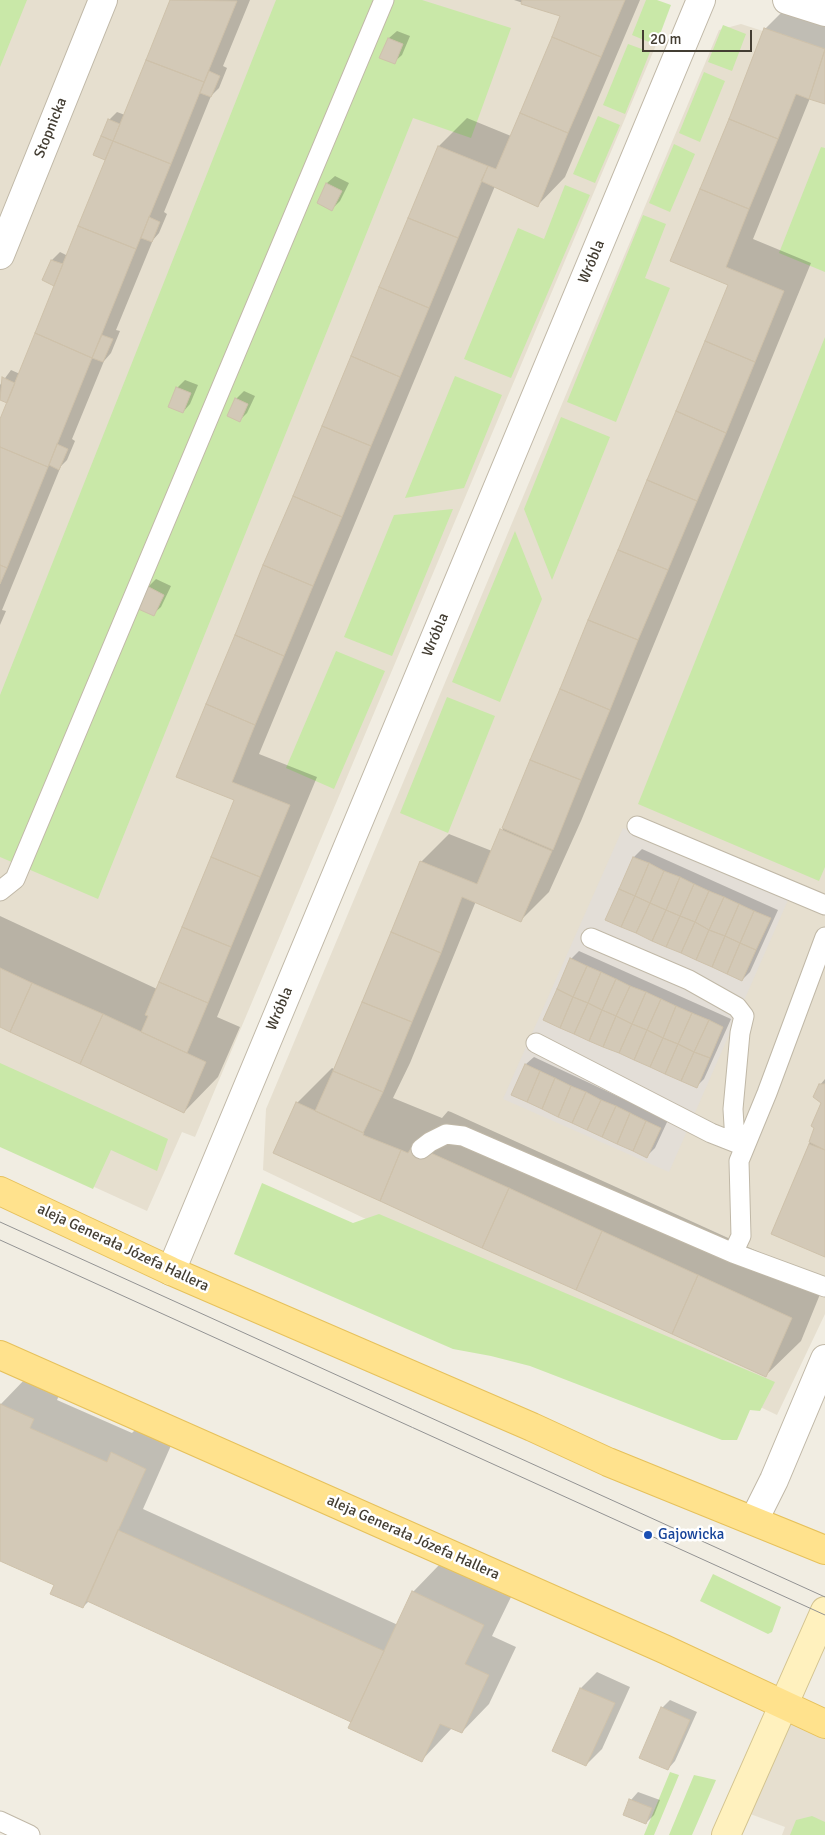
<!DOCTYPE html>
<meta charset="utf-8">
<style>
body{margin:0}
#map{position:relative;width:825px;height:1835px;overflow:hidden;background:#f1ede2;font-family:Signika,sans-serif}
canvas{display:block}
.scale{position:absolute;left:642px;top:30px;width:110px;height:22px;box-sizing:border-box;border:2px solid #433d32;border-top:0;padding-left:6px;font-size:15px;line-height:18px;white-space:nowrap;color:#433d32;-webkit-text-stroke:4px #fff;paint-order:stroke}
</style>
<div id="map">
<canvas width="825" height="1835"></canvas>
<div class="scale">20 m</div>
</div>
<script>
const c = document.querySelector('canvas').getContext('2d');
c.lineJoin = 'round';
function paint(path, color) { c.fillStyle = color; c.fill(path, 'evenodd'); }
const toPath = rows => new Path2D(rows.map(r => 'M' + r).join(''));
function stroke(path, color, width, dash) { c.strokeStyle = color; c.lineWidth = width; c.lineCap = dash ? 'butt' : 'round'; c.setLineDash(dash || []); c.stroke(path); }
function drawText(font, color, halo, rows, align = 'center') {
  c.font = font + ' Signika,sans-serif'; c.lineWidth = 5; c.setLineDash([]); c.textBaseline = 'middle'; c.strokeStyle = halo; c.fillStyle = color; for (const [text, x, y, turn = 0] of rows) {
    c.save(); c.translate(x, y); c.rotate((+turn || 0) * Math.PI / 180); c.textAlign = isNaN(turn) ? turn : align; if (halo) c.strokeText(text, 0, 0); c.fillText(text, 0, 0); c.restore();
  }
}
paint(toPath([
 [0,0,653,0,659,38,195,1137,182,1132,147,1211,0,1144],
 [741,24,825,51,825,1314,777,1415,263,1170,266,1109,719,30],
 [783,1706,825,1724,825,1835,782,1835,785,1827,737,1809]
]), '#e6dfcf');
paint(toPath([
 [623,828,788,900,669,1172,503,1099]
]), '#e3ded7');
paint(toPath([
 [0,0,27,0,0,67],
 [276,0,422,0,511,28,471,138,413,118,98,899,0,857,0,695],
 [646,0,657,0,671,5,656,45,632,35],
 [723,25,746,34,732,71,708,62],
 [628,44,650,52,625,114,603,105],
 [704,72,725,81,700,142,679,133],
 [598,116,620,125,595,183,573,174],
 [674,144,695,154,670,212,649,203],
 [821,147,825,148,825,272,779,253],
 [565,185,590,195,511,378,464,359,518,228,544,239],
 [643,215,666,224,645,278,670,288,616,422,567,402],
 [825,337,825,867,819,881,638,804],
 [455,376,502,395,464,488,405,498],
 [561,417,610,437,552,580,524,509],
 [453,509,392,656,344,637,394,515],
 [515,531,542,599,500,702,452,682],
 [336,651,385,671,334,789,286,768],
 [447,697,495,716,448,833,400,813],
 [0,1063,168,1139,157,1171,111,1150,93,1189,0,1147],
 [262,1183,353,1223,379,1214,775,1382,760,1411,750,1410,737,1440,722,1440,530,1366,491,1356,453,1349,234,1254],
 [713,1574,781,1607,772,1632,768,1634,700,1601],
 [670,1772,679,1775,654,1835,644,1835],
 [694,1775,716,1780,692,1835,669,1835],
 [812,1816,825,1822,825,1835,790,1835,796,1820]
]), '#c9e8a8');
paint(toPath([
 [171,0,250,0,223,66,227,68,219,88,211,96,164,212,167,214,159,233,153,240,116,330,120,331,111,353,104,361,72,439,75,441,67,460,61,466,2,610,6,611,0,625,0,424,11,396,6,401,0,399,0,385,11,370,20,374,58,280,44,280,52,260,60,252,68,256,109,154,105,159,109,120,117,112,125,115],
 [514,0,640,0,565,177,538,205,495,186,259,754,317,777,217,1017,240,1027,218,1077,184,1112,0,1026,0,916,157,989,236,799,178,776,439,146,467,118,511,136,562,16],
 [793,1,825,11,825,103,810,98,753,239,811,263,581,821,549,892,521,920,476,901,410,1063,393,1098,442,1118,448,1111,451,1112,825,1282,801,1341,766,1375,297,1103,332,1068,334,1069,421,862,449,834,492,851,504,827,730,284,672,260,747,79,765,29],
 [397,31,410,36,402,55,394,62,389,38],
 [335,176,349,183,340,201,332,209,318,203,327,183],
 [185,380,198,385,190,404,183,412,177,388],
 [244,391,255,396,247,413,239,421,236,399],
 [156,579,171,586,161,607,153,614,148,587],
 [642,849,778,910,750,972,742,980,607,919,634,857],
 [579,951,731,1019,704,1079,696,1087,571,959],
 [534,1057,668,1120,655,1148,647,1156,526,1064],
 [825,1079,825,1256,772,1234,816,1127,822,1103,820,1085],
 [28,1376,61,1391,57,1400,132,1433,140,1425,173,1441,143,1509,398,1625,413,1592,440,1564,511,1597,492,1636,516,1647,489,1704,462,1732,452,1728,422,1760,353,1721,89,1601,83,1607,56,1585,0,1559,0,1405],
 [597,1672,630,1687,602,1749,586,1765,554,1750,581,1688],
 [670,1700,697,1712,675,1761,668,1769,662,1708],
 [638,1792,660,1800,654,1815,646,1823,631,1800]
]), '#0003');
const building = toPath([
 [170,0,237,1,204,82,146,60,170,0],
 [522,0,625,0,601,57,552,37,560,16,521,4,522,0],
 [764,28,825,49,809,99,796,94,778,139,729,119,764,28],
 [552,37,601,57,568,133,520,113,552,37],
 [388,38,403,44,395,64,379,58,388,38],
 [825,50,825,104,809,99,825,50],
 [146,60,204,82,171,164,113,141,146,60],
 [209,71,220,76,211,97,200,93,209,71],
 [520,113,568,133,538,207,481,181,488,166,496,169,520,113],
 [108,119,120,124,113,141,101,136,108,119],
 [729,119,778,139,749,209,700,189,729,119],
 [101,136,113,141,105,160,93,155,101,136],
 [113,141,171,164,136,249,78,226,113,141],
 [438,146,488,166,458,238,408,218,438,146],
 [326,183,342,191,332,211,317,203,326,183],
 [700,189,749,209,726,267,784,291,755,362,705,341,728,285,670,261,700,189],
 [149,217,160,222,152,242,141,238,149,217],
 [408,218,458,238,429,308,379,287,408,218],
 [78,226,136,249,92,358,35,333,78,226],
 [51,260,63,264,54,286,42,280,51,260],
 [379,287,429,308,400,377,351,356,379,287],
 [35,333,92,358,48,467,0,447,0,419,35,333],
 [102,335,113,339,103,362,92,358,102,335],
 [705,341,755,362,726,433,676,411,705,341],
 [351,356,400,377,371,446,322,426,351,356],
 [2,377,15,383,7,403,0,400,2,377],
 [176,387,191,393,183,413,168,407,176,387],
 [235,398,248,404,240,422,227,416,235,398],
 [676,411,726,433,697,501,647,480,676,411],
 [322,426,371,446,342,517,293,496,322,426],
 [57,444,68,449,59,470,49,465,57,444],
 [0,447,48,467,7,568,0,565,0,447],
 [647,480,697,501,668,570,618,550,647,480],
 [293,496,342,517,313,586,263,565,293,496],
 [618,550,668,570,638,640,588,620,618,550],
 [0,565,7,568,0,584,0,565],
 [263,565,313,586,284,656,235,635,263,565],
 [147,586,164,595,154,616,136,608,147,586],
 [588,620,638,640,610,710,560,689,588,620],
 [235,635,284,656,255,725,206,704,235,635],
 [560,689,610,710,581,780,530,760,560,689],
 [206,704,255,725,232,782,290,805,260,877,211,857,234,800,176,777,206,704],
 [530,760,581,780,553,850,502,828,530,760],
 [500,829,552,851,521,922,462,897,441,953,391,932,420,861,477,884,500,829],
 [211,857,260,877,231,947,182,927,211,857],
 [633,857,649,863,635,896,619,889,633,857],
 [649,863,664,871,650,903,635,896,649,863],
 [664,871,680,877,666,910,650,903,664,871],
 [680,877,694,884,680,916,666,910,680,877],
 [694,884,709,891,695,922,680,916,694,884],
 [619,889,635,896,621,927,605,920,619,889],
 [709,891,724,897,709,930,695,922,709,891],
 [635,896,650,903,636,933,621,927,635,896],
 [724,897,739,904,725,936,709,930,724,897],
 [650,903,666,910,652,941,636,933,650,903],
 [739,904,754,911,740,943,725,936,739,904],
 [666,910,680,916,666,947,652,941,666,910],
 [754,911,771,918,756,950,740,943,754,911],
 [680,916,695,922,681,953,666,947,680,916],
 [695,922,709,930,696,960,681,953,695,922],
 [182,927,231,947,208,1003,159,982,182,927],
 [709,930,725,936,712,967,696,960,709,930],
 [391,932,441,953,412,1022,362,1002,391,932],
 [725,936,740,943,727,974,712,967,725,936],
 [740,943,756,950,742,981,727,974,740,943],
 [570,958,587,966,573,997,557,989,570,958],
 [587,966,601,972,588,1003,573,997,587,966],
 [0,968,32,983,10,1032,0,1027,0,968],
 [601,972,616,979,602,1010,588,1003,601,972],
 [616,979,630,986,616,1016,602,1010,616,979],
 [159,982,208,1003,187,1053,141,1032,148,1016,145,1015,159,982],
 [32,983,103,1014,80,1064,10,1032,32,983],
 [630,986,646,992,632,1024,616,1016,630,986],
 [557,989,573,997,560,1028,543,1020,557,989],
 [646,992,661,999,647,1030,632,1024,646,992],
 [573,997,588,1003,574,1034,560,1028,573,997],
 [661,999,676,1006,663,1038,647,1030,661,999],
 [362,1002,412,1022,383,1092,333,1071,362,1002],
 [588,1003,602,1010,589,1041,574,1034,588,1003],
 [676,1006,692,1013,678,1044,663,1038,676,1006],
 [602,1010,616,1016,603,1047,589,1041,602,1010],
 [692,1013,709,1020,694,1052,678,1044,692,1013],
 [103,1014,206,1062,184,1113,80,1064,103,1014],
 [616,1016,632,1024,619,1053,603,1047,616,1016],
 [709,1020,723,1027,710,1058,694,1052,709,1020],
 [632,1024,647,1030,634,1060,619,1053,632,1024],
 [647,1030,663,1038,650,1067,634,1060,647,1030],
 [663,1038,678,1044,665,1074,650,1067,663,1038],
 [678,1044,694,1052,681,1081,665,1074,678,1044],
 [694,1052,710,1058,697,1088,681,1081,694,1052],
 [525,1064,540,1071,527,1102,511,1095,525,1064],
 [333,1071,383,1092,363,1133,315,1111,333,1071],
 [540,1071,555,1078,542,1109,527,1102,540,1071],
 [555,1078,571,1086,558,1117,542,1109,555,1078],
 [819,1084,825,1084,825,1150,809,1142,814,1128,811,1126,821,1103,813,1097,819,1084],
 [571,1086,586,1092,572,1123,558,1117,571,1086],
 [586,1092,601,1100,587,1130,572,1123,586,1092],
 [601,1100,616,1106,602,1137,587,1130,601,1100],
 [296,1102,364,1133,363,1135,401,1150,380,1201,273,1153,296,1102],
 [616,1106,630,1113,617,1144,602,1137,616,1106],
 [630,1113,646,1121,633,1151,617,1144,630,1113],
 [646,1121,661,1128,647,1158,633,1151,646,1121],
 [809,1144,825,1150,825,1257,771,1234,809,1144],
 [413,1145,509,1188,482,1248,380,1201,401,1150,408,1153,413,1145],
 [509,1188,602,1231,576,1290,482,1248,509,1188],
 [602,1231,698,1275,672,1334,576,1290,602,1231],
 [698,1275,792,1318,766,1377,672,1334,698,1275],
 [0,1404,34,1419,30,1428,107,1462,111,1452,146,1469,83,1608,50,1594,54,1585,0,1561,0,1404],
 [118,1530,384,1651,351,1722,87,1601,118,1530],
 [412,1591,484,1625,465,1664,489,1675,462,1733,440,1724,422,1762,348,1728,412,1591],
 [580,1688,615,1703,586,1766,552,1751,580,1688],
 [661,1707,690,1720,668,1770,639,1758,661,1707],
 [629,1799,652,1808,646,1824,623,1815,629,1799]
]);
paint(building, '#d3c9b7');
stroke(building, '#cec1aa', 1);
const lane = toPath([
 [637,826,825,905],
 [0,891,15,879,384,0],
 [591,938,689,980,737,1007,744,1016,740,1033,733,1109,735,1142],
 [536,1043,711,1133,744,1146],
 [421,1149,430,1142,446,1134,463,1136,733,1253,825,1287],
 [733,1253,741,1236,739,1161,767,1093,825,937],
 [0,1821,30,1835]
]);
const street = toPath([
 [787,0,825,12],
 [0,255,103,0],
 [171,1271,701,0],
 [754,1520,774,1480,825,1359]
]);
const secondary = toPath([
 [726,1835,825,1611]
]);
const primary = toPath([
 [0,1191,171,1271,532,1427,608,1462,825,1550],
 [0,1355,664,1649,825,1724]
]);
stroke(lane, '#c0b8a7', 21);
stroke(street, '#c0b8a7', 30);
stroke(secondary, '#d3c38f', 30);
stroke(primary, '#e6c15b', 30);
stroke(lane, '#fff', 19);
stroke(street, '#fff', 28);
stroke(secondary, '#fff1be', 28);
stroke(primary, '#ffe28d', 28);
stroke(toPath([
 [0,1222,825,1597],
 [0,1240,825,1615]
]), '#939393', 1);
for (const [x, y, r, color] of [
 [648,1535,5,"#1a4fb4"]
]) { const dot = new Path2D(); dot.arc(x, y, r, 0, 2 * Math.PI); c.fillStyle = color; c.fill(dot); stroke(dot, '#fff', 2); }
drawText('15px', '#433d32', '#fff', [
 ["Stopnicka",51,128,-68],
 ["Wróbla",592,262,-67],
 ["Wróbla",436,635,-67],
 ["Wróbla",280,1009,-67],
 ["aleja Generała Józefa Hallera",123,1248,25],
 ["aleja Generała Józefa Hallera",413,1538,24]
]);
drawText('15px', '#164399', '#fff', [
 ["Gajowicka",658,1535]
], 'left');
</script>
